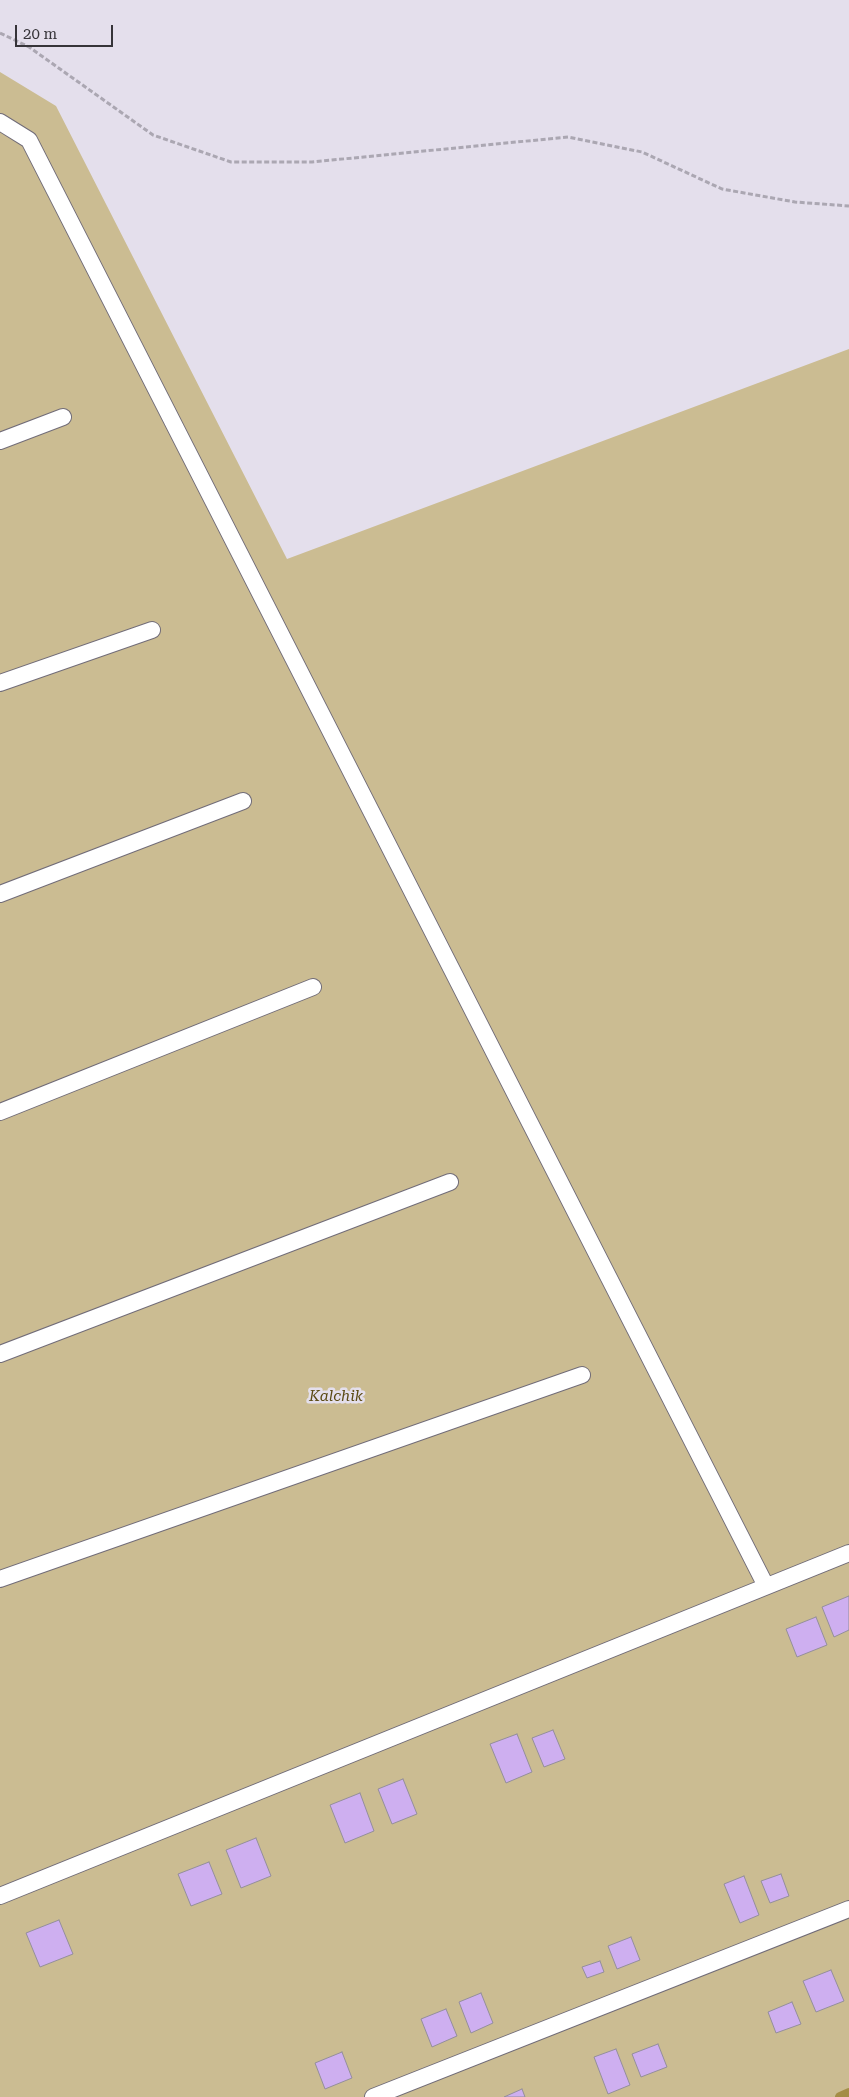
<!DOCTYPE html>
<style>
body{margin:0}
#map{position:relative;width:849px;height:2097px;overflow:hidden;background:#e4dfec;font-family:"Roboto Serif",serif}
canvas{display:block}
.scale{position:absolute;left:15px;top:25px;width:98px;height:22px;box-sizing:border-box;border:2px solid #363439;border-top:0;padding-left:6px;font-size:15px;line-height:18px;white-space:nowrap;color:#363439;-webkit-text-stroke:4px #e4dfec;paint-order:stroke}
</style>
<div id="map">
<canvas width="849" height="2097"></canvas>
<div class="scale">20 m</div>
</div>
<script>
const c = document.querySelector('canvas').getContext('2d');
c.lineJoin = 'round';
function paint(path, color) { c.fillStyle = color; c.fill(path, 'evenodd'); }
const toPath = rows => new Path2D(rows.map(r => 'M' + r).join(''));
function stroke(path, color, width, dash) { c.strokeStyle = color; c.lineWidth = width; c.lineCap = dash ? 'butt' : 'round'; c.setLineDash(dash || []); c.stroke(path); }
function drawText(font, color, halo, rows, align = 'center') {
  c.font = font + ' "Roboto Serif",serif'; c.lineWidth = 5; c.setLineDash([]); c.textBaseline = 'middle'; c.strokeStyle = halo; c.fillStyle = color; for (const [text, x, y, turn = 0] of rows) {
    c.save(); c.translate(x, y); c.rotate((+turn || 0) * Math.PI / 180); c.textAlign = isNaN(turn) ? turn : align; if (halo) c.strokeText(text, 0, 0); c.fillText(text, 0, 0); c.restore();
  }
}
paint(toPath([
 [0,72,56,106,287,559,849,349,849,2097,0,2097]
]), '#cbbc92');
stroke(toPath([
 [840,2097,849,2093]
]), '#a48d46', 10);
const building = toPath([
 [849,1596,849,1630,834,1637,822,1607,849,1596],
 [816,1617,827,1645,797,1657,786,1629,816,1617],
 [553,1730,565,1759,544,1767,532,1738,553,1730],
 [517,1734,532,1772,506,1783,490,1744,517,1734],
 [403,1779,417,1814,392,1824,378,1789,403,1779],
 [360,1793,374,1831,345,1843,330,1805,360,1793],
 [256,1838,271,1876,241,1888,226,1850,256,1838],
 [209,1862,222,1894,191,1906,178,1874,209,1862],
 [781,1874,789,1896,770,1903,761,1881,781,1874],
 [744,1876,759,1915,740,1923,724,1884,744,1876],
 [59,1920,73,1954,40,1967,26,1933,59,1920],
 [631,1937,640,1960,617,1969,608,1946,631,1937],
 [600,1961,604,1972,587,1978,582,1967,600,1961],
 [831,1970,844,2001,816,2012,803,1981,831,1970],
 [481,1993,493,2023,471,2033,459,2002,481,1993],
 [792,2002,801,2024,776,2033,768,2012,792,2002],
 [446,2009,457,2036,432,2047,421,2019,446,2009],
 [658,2044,667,2067,641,2077,632,2054,658,2044],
 [616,2049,630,2085,608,2094,594,2057,616,2049],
 [342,2052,352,2078,325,2089,315,2063,342,2052],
 [522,2089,525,2097,504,2097,522,2089]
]);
paint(building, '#ceaff0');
stroke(building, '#948f9b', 1);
const service = toPath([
 [0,122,29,140,766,1586],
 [0,441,63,417],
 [0,683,152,630],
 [0,894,243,801],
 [0,1112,313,987],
 [0,1354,450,1182],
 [0,1579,582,1375],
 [0,1896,849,1553],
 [373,2097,849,1909]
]);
stroke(service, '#716c78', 18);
stroke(toPath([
 [0,33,29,47,153,135,231,162,312,162,568,137,642,152,722,189,795,202,849,206]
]), '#aba7b2', 3, [5, 2.5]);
stroke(service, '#fff', 16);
drawText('italic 15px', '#5b4a13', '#e4dfec', [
 ["Kalchik",336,1397]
]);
</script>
